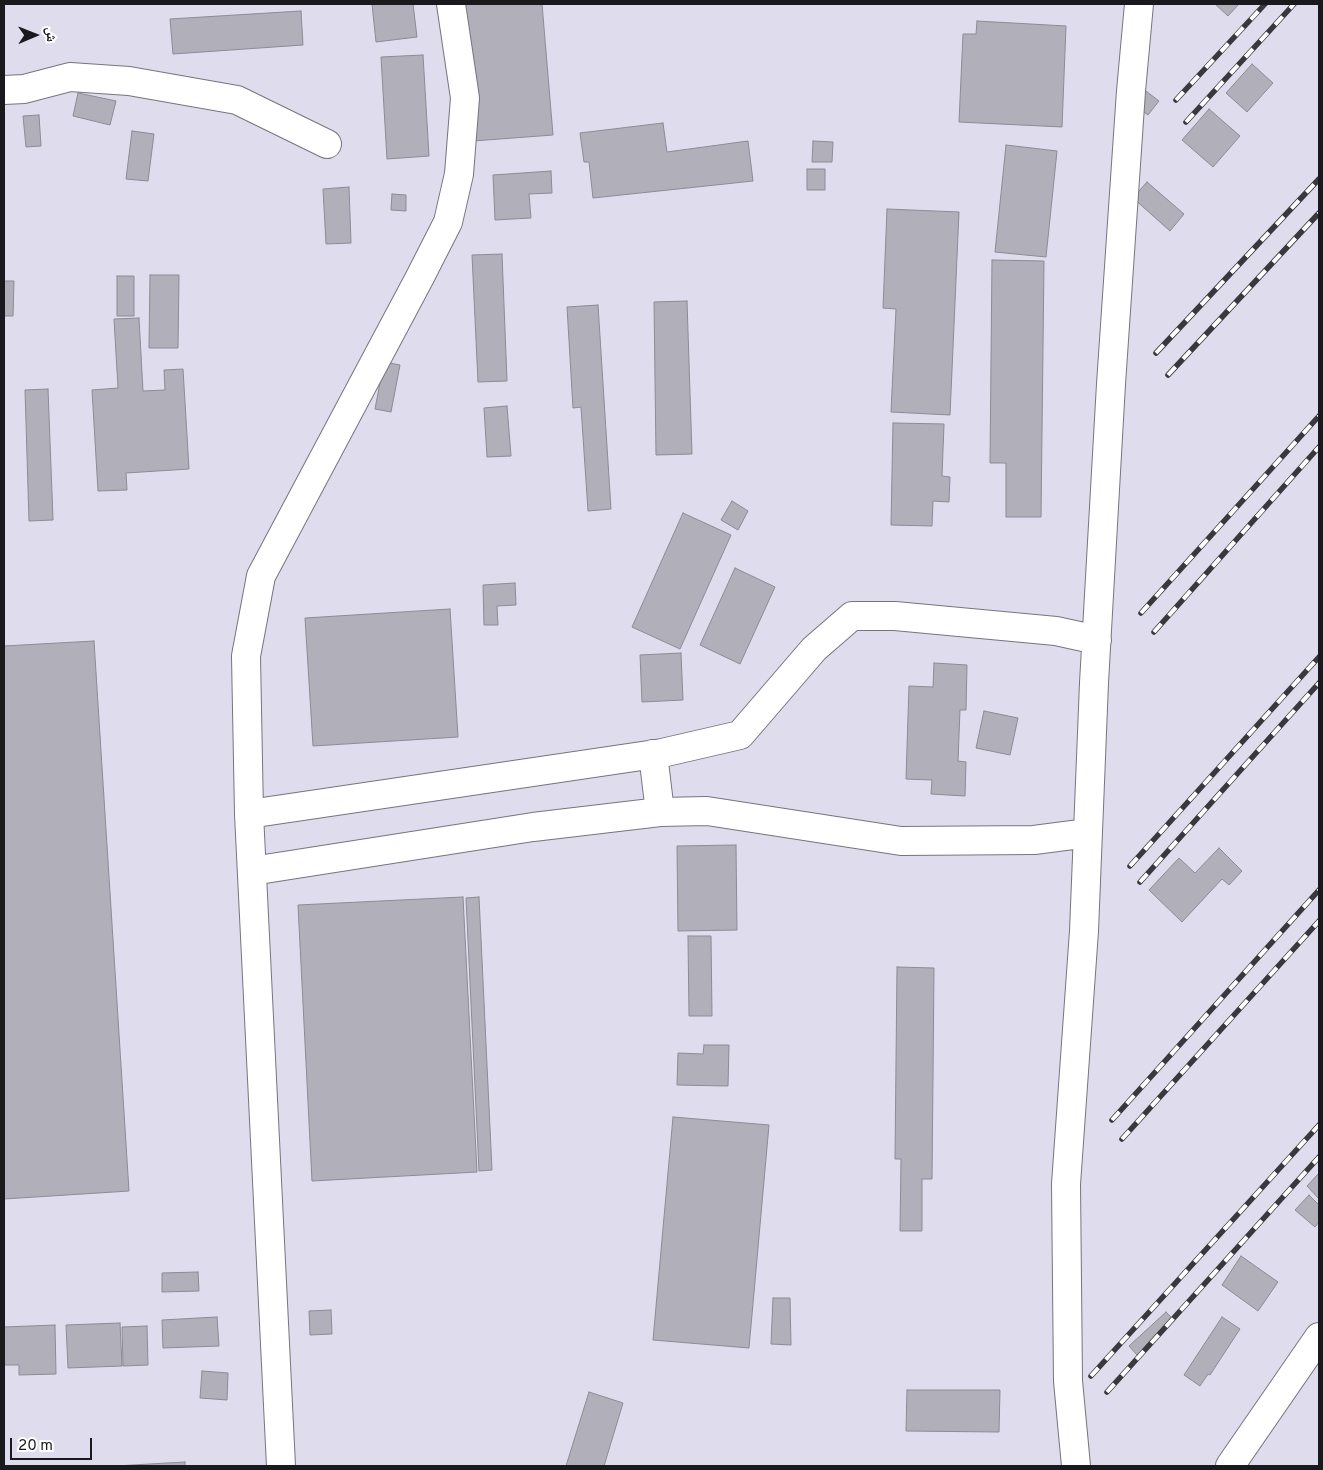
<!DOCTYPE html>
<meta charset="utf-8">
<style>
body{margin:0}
#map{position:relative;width:1323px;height:1470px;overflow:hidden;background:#e8e7f2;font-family:Overpass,"Noto Naskh Arabic",sans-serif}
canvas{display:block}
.frame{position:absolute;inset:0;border:5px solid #1a191d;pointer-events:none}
.north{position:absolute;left:10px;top:10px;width:50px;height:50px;-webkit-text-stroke:4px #fff;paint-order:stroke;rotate:89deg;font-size:14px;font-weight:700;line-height:20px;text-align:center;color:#1a191d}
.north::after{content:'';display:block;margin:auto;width:18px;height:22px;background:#1a191d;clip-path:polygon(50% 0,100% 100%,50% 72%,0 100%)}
.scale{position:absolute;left:10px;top:1438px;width:82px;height:22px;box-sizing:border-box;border:2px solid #1a191d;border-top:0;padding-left:6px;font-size:15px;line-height:18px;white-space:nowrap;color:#1a191d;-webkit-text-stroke:4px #fff;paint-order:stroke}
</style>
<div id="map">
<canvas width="1323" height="1470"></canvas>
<div class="frame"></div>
<div class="north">ش</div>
<div class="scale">20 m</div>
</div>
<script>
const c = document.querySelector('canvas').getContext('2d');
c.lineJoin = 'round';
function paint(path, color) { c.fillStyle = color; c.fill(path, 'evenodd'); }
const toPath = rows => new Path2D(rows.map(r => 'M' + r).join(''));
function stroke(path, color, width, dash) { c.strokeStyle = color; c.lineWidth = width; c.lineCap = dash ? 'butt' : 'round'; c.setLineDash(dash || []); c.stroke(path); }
paint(toPath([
 [4,4,1319,4,1319,1466,4,1466]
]), '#dfdcee');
const building = toPath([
 [372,4,413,4,417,37,376,42,372,4],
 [462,4,542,4,553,135,473,141,462,4],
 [1215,4,1239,4,1228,16,1215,4],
 [301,11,303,45,173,54,170,19,301,11],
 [977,21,1066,26,1062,127,959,122,963,34,976,34,977,21],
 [423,55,429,156,387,159,381,57,423,55],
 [1252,64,1273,83,1247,112,1226,93,1252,64],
 [1138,85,1159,101,1148,115,1127,100,1138,85],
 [78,93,116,101,110,125,73,116,78,93],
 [1209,109,1240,136,1213,167,1182,140,1209,109],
 [39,115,41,146,26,147,23,116,39,115],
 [663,123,667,152,748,141,753,181,593,198,589,162,584,162,580,133,663,123],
 [132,131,154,134,148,181,126,179,132,131],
 [813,141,833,142,832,162,812,162,813,141],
 [1006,145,1057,151,1046,257,995,252,1006,145],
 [807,169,825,169,825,190,807,190,807,169],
 [551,171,552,193,529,194,531,218,495,220,493,175,551,171],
 [1147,182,1184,214,1170,231,1133,198,1147,182],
 [349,187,351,243,326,244,323,189,349,187],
 [392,194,406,195,406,211,391,210,392,194],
 [887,209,959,212,950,415,891,412,896,309,883,308,887,209],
 [502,254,507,381,478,382,472,255,502,254],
 [992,260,1044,261,1041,517,1006,517,1006,463,990,463,992,260],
 [150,275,179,275,178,348,149,348,150,275],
 [117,276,134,276,134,316,117,316,117,276],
 [4,281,14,281,13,316,4,316,4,281],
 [687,301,692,454,656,455,654,302,687,301],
 [598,305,611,509,588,511,581,407,573,408,567,307,598,305],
 [139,318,143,391,165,390,164,370,183,369,189,469,126,473,127,490,98,491,92,390,118,388,114,319,139,318],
 [384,362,400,365,391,412,375,409,384,362],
 [48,389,53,520,29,521,25,390,48,389],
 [507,406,511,456,487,457,484,408,507,406],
 [893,423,944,424,942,476,950,477,949,502,933,501,932,526,891,525,893,423],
 [732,501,748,511,738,530,721,520,732,501],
 [683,513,731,535,680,649,632,627,683,513],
 [735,568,775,587,740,664,700,645,735,568],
 [515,583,516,605,497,606,498,625,484,625,483,585,515,583],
 [450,609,458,737,313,746,305,618,450,609],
 [94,641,129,1191,4,1199,4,646,94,641],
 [681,653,683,700,642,702,640,655,681,653],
 [934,663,967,665,966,710,960,710,958,761,966,762,965,796,931,794,932,780,906,779,909,686,933,687,934,663],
 [984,711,1018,718,1010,755,976,748,984,711],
 [736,845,737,930,678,931,677,846,736,845],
 [1219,848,1242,871,1229,885,1222,879,1182,922,1149,890,1179,858,1195,873,1219,848],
 [463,897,477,1172,312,1181,298,905,463,897],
 [479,897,492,1170,479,1171,466,898,479,897],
 [688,936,711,936,712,1016,689,1016,688,936],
 [897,967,934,968,932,1179,922,1179,922,1231,900,1231,901,1159,895,1159,897,967],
 [704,1045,729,1045,728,1086,677,1085,678,1053,703,1054,704,1045],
 [673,1117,769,1125,749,1348,653,1340,673,1117],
 [1319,1173,1319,1199,1307,1186,1319,1173],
 [1309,1195,1319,1205,1319,1222,1315,1227,1295,1210,1309,1195],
 [1241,1256,1278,1282,1258,1311,1222,1285,1241,1256],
 [198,1272,199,1291,162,1292,162,1273,198,1272],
 [773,1298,790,1298,791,1345,771,1344,773,1298],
 [331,1310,332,1334,310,1335,309,1311,331,1310],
 [1166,1312,1174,1320,1137,1355,1129,1346,1166,1312],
 [217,1317,219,1346,163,1348,162,1320,217,1317],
 [1222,1317,1240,1329,1210,1375,1208,1374,1200,1386,1184,1375,1222,1317],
 [120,1323,122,1366,68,1368,66,1325,120,1323],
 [55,1325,56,1374,19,1375,19,1365,4,1365,4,1327,55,1325],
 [147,1326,148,1365,123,1366,122,1327,147,1326],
 [202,1371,228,1373,227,1400,200,1398,202,1371],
 [907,1390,1000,1390,999,1432,906,1431,907,1390],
 [589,1392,623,1403,604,1466,566,1466,589,1392],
 [185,1462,185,1466,115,1466,185,1462]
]);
paint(building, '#b1b0ba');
stroke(building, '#8d8b95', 1);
const minor = toPath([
 [4,90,24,89,70,77,129,81,237,100,327,144],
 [653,754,660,812],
 [249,814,662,753,740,735,814,649,852,616,895,616,1056,631,1097,640],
 [252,871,533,827,660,812,707,811,901,841,1034,840,1088,833],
 [281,1466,249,814,246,656,261,576,420,277,448,222,459,174,465,98,451,4],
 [1076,1466,1068,1381,1066,1184,1084,931,1094,683,1111,384,1131,91,1139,4],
 [1230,1466,1319,1337]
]);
stroke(minor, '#76757e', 30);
stroke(minor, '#fff', 28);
const rail = toPath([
 [1176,100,1265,4],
 [1186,122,1294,4],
 [1156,353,1319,179],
 [1168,375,1319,213],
 [1141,613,1319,416],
 [1154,632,1319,447],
 [1130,866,1319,657],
 [1140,882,1319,683],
 [1112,1120,1319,890],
 [1122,1139,1319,921],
 [1091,1376,1319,1125],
 [1107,1392,1319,1157]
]);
stroke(rail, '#39383d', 5.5);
stroke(rail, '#fff', 4, [11]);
</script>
